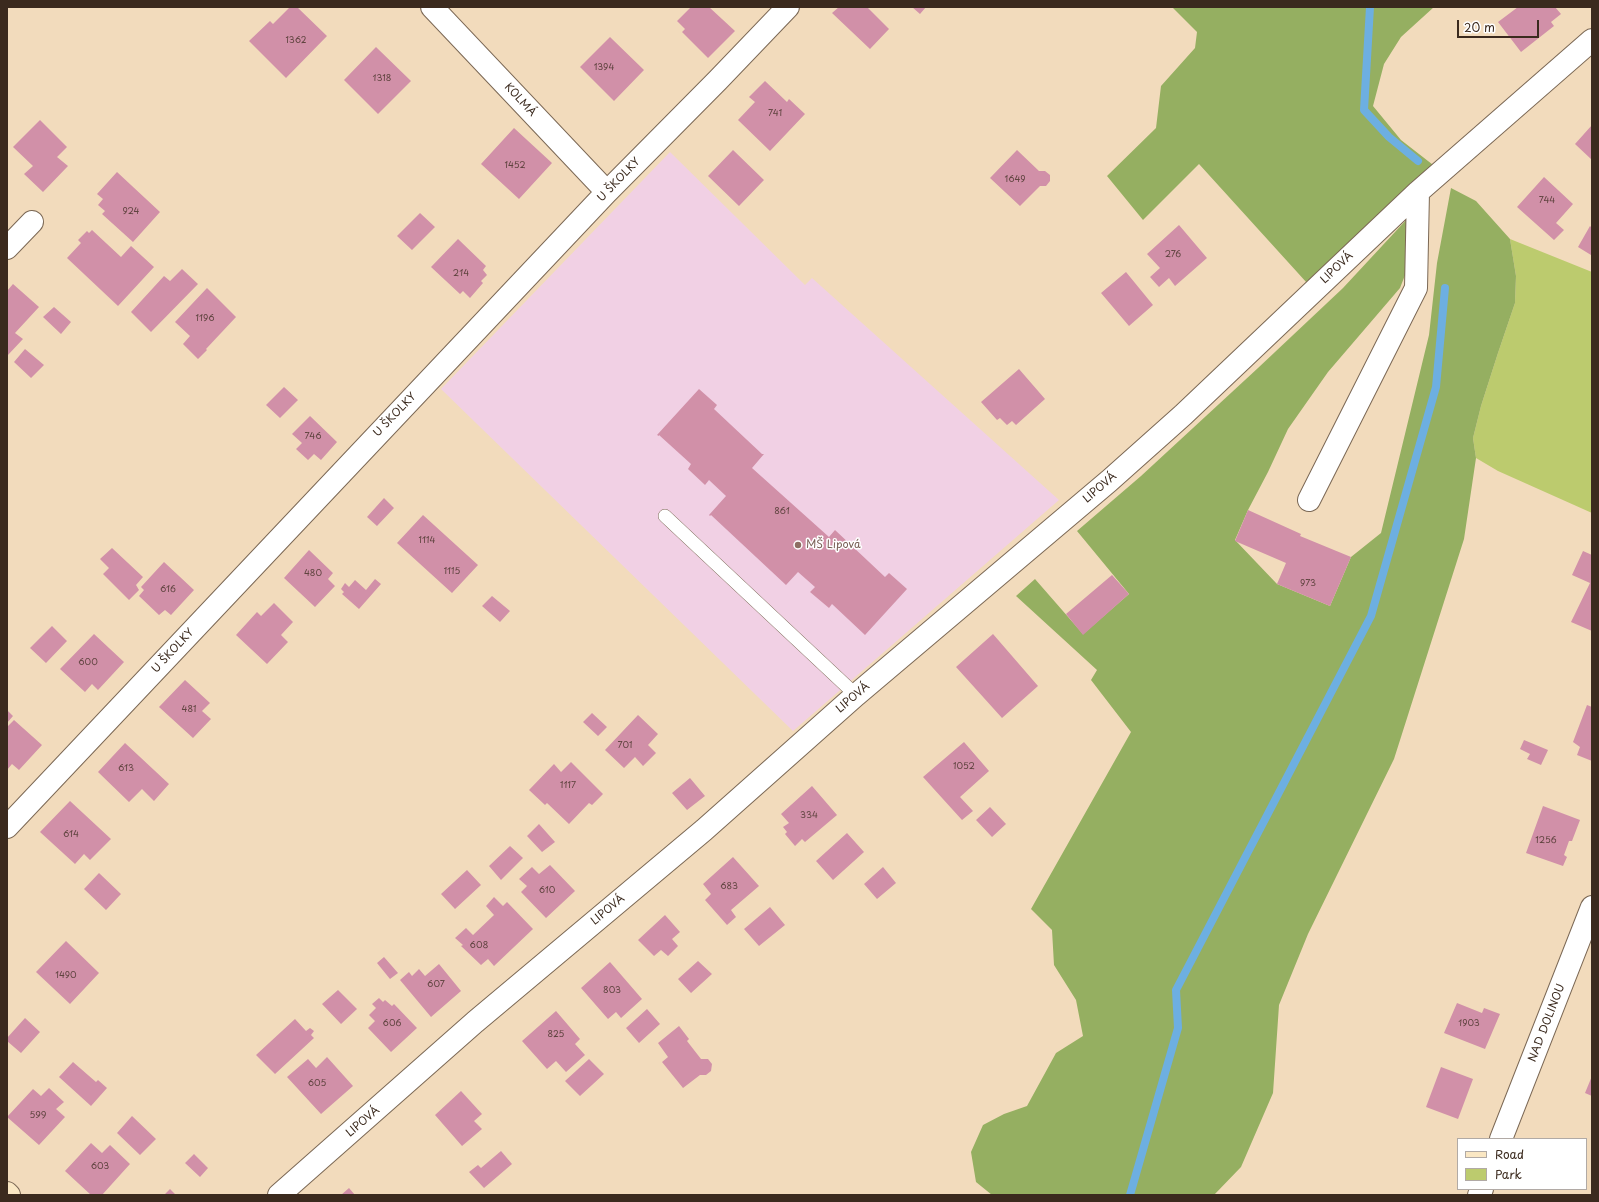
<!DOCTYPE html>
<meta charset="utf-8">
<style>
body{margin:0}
#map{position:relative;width:1599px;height:1202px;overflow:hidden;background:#f2dbbc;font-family:"Playpen Sans",sans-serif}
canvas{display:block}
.frame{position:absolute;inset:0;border:8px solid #3b2a1e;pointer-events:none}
.legend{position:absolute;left:1457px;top:1138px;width:130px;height:52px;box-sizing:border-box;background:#fff;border:1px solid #b1aaa5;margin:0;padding:5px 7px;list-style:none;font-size:12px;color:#3b2a1e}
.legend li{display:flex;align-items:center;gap:8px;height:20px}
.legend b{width:20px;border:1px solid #b1aaa5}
.scale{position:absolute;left:1457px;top:20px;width:82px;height:18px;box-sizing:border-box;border:2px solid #3b2a1e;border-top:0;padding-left:5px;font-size:12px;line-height:14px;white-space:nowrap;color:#3b2a1e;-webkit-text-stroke:3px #fff;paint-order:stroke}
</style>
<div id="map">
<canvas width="1599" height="1202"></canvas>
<div class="frame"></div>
<ul class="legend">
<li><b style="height:5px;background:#fae7c3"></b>Road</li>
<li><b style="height:11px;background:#bccb6e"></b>Park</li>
</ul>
<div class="scale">20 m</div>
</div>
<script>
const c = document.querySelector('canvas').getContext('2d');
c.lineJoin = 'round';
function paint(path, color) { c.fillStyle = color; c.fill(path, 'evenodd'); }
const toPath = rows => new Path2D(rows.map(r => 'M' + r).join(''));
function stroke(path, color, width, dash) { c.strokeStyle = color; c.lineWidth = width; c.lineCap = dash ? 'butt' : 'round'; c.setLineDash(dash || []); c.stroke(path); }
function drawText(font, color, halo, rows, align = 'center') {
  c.font = font + ' "Playpen Sans",sans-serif'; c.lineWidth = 3; c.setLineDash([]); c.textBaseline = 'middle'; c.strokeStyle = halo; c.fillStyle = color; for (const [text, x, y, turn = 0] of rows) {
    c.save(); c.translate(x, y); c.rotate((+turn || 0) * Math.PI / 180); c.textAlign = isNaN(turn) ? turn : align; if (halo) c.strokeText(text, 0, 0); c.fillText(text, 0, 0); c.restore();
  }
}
paint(toPath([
 [670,152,805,285,812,278,1059,500,793,731,441,389]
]), '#f1d0e4');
paint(toPath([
 [1510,239,1592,272,1592,513,1498,471,1476,458,1473,438,1481,406,1498,353,1515,303,1516,276]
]), '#bccb6e');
paint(toPath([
 [1172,7,1434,7,1401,37,1384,64,1373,106,1401,140,1437,168,1307,283,1199,164,1143,220,1107,176,1156,128,1161,86,1195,48,1197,32],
 [1451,188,1476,201,1510,239,1516,276,1515,303,1498,353,1481,406,1473,438,1476,458,1464,539,1394,759,1308,934,1279,1005,1273,1093,1241,1167,1214,1195,992,1195,976,1182,971,1152,983,1125,1004,1114,1027,1106,1056,1053,1083,1036,1076,1000,1054,965,1052,930,1031,909,1131,732,1091,680,1097,670,1016,596,1035,579,1083,634,1129,594,1077,531,1141,476,1258,368,1343,288,1408,218,1409,265,1400,288,1328,372,1288,429,1268,472,1248,510,1235,540,1277,584,1330,606,1351,557,1381,533,1429,335,1437,263]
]), '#95af61');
stroke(toPath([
 [1370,7,1364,110,1389,137,1418,161],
 [1130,1195,1178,1028,1176,990,1371,616,1436,387,1445,288]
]), '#6dafe1', 8);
paint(toPath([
 [290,7,297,7,327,36,286,78,249,41,270,21,273,24],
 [691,7,709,7,735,31,708,58,682,32,685,29,677,21],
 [839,7,867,7,889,29,870,49,832,13],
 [912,7,926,7,920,14],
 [1518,7,1555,7,1561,14,1551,22,1554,26,1521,52,1498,22],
 [610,37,644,70,614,101,580,67],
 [376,47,411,81,378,114,344,80],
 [765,81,787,102,789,99,805,114,770,151,738,120,755,102,749,97],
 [40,120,67,147,57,157,68,166,43,192,24,174,33,166,13,147],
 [1592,125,1592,160,1575,144],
 [514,128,552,163,519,199,481,164],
 [733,150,764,180,739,206,708,176],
 [1017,150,1039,171,1045,171,1050,175,1050,181,1046,186,1040,186,1020,206,990,178],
 [117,172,160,212,133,242,102,214,105,211,98,205,103,199,97,194],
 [1544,177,1573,204,1556,223,1564,230,1554,240,1517,207],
 [420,213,435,227,412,250,397,236],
 [1179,225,1207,258,1175,286,1169,278,1159,287,1150,277,1160,268,1147,254],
 [1590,226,1592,228,1592,252,1591,255,1578,247],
 [92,230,121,257,131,246,154,267,118,306,67,258,81,243,78,240,87,231,89,233],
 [458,239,486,266,483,270,487,275,481,281,483,283,470,298,463,291,460,294,431,267],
 [182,269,198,284,151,332,131,312,164,276,170,281],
 [1126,272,1153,305,1129,326,1101,293],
 [13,284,39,307,15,333,23,339,7,356,7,291],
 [207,288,236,317,206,349,207,350,198,359,183,344,190,336,175,322],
 [54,307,71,322,61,334,43,317],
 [25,349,44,365,31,378,14,362],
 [1019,369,1045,399,1016,425,1012,421,1007,425,1000,418,997,420,981,402],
 [284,387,298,400,280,418,266,405],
 [699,389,717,405,714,409,762,454,764,454,752,468,829,537,835,530,885,577,889,573,907,589,865,635,832,604,829,608,810,592,815,587,798,572,786,585,711,515,710,516,709,515,726,496,709,480,705,485,688,469,691,464,659,435,659,436,657,435],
 [310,416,337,442,321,460,314,454,308,460,296,449,302,443,292,434],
 [384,498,394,508,377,526,367,517],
 [1248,510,1301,534,1300,536,1351,557,1330,606,1277,584,1286,563,1235,541],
 [423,515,478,565,452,593,397,543],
 [112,548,143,577,136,585,139,590,129,600,103,574,109,568,100,559],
 [309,550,333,573,328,579,335,586,315,607,284,578],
 [1583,551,1592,555,1592,631,1571,622,1590,583,1572,575],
 [164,562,194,590,171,615,165,610,159,615,139,596,144,590,141,587],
 [1112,575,1129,594,1083,635,1066,614],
 [375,579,381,584,359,609,342,594,344,592,341,589,345,583,349,587,355,580,366,590],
 [492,596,510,611,500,622,482,606],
 [274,603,293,622,281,635,288,642,267,664,236,635,257,612,261,616],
 [52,626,67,641,46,663,30,648],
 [94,634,124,662,98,690,92,684,85,692,60,669],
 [993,634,1038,686,1002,718,956,667],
 [185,680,210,703,202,711,211,719,193,738,159,707],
 [1587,705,1592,707,1592,761,1577,755,1580,747,1573,742],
 [7,710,13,716,7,723],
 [592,713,607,727,598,736,583,722],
 [638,715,658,734,648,745,656,753,643,766,635,757,624,768,605,750],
 [14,720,42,745,19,770,12,764,7,770,7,727],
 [1524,740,1548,750,1541,765,1527,759,1530,754,1520,749],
 [964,742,989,771,960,797,973,811,962,820,923,777],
 [125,743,169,784,154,801,142,789,129,802,98,772],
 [571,762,603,794,592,805,589,803,569,824,547,803,545,805,529,790,554,764,561,772],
 [690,778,705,796,687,810,672,793],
 [812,786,837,815,805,842,802,839,795,846,785,834,787,832,783,827,789,823,781,814],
 [70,801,111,839,90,860,84,854,75,864,40,832],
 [1543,806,1580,820,1572,841,1569,841,1564,855,1567,857,1563,866,1526,853],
 [990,807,1006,824,992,837,976,820],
 [539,824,555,842,542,852,527,836],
 [847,833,864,852,833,880,816,861],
 [510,846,523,858,501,880,489,866],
 [733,857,759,886,731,910,736,917,727,925,705,900,711,894,703,884],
 [550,865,575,891,546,918,521,892,527,886,519,879,532,867,539,874],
 [883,867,896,883,877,899,864,884],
 [467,870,481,885,455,909,441,894],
 [99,873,121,894,106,910,84,889],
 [494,897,503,906,507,902,533,929,494,966,488,959,481,965,461,946,463,945,455,938,466,928,473,935,494,915,486,906],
 [770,907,785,925,759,946,744,929],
 [665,915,680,932,672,939,678,946,668,956,661,950,654,956,638,940],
 [66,941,99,973,70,1004,36,972],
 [384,957,398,973,390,979,377,963],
 [698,961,712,974,691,993,678,979],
 [610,962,642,999,621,1018,616,1012,608,1019,581,988],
 [439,964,461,991,431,1017,400,980,409,972,412,976,419,969,425,976],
 [338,990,357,1009,341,1024,322,1004],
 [379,998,383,1002,385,1000,392,1006,394,1004,417,1028,391,1052,368,1028,375,1021,369,1015,376,1008,372,1004],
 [1457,1003,1482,1013,1484,1008,1500,1014,1485,1049,1444,1033],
 [647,1009,660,1024,639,1043,626,1028],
 [556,1011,580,1039,575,1044,585,1055,566,1072,556,1061,547,1069,522,1041],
 [25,1018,40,1032,21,1053,7,1041,7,1038],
 [295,1019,306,1031,310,1028,314,1031,311,1035,314,1038,275,1074,256,1055],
 [679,1026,689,1039,687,1041,701,1059,708,1059,712,1064,711,1071,706,1075,700,1075,683,1088,662,1062,668,1057,658,1043],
 [327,1057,353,1086,321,1114,287,1077,308,1059,316,1068],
 [589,1059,604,1074,580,1096,565,1081],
 [73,1062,96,1082,98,1080,107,1088,91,1106,59,1077],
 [1441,1067,1473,1079,1458,1119,1426,1107],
 [1592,1076,1592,1096,1585,1093],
 [49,1088,64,1102,56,1109,65,1117,39,1145,7,1117,33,1089,41,1096],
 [461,1091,482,1114,474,1121,482,1129,462,1146,435,1115],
 [132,1116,156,1139,140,1155,117,1133],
 [91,1143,102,1153,110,1145,130,1164,102,1195,91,1195,65,1171],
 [501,1151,512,1164,484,1188,469,1172,478,1165,481,1168],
 [194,1154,208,1168,200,1177,185,1163],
 [349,1188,355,1195,341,1195],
 [170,1189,176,1195,164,1195]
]), '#d190a8');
const lane = toPath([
 [665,516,856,695]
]);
const street = toPath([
 [432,7,607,192],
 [7,248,32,222],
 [1309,500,1416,288,1418,192],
 [7,827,607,192,718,80,788,7],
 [1501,1139,1592,907],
 [279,1195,475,1022,704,830,856,695,1109,481,1183,415,1418,192,1592,40],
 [1479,1195,1482,1189]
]);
const secondary = toPath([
 [7,1193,9,1195]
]);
stroke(lane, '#7b6855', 14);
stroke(street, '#7b6855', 24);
stroke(secondary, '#7b6855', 24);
stroke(lane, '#fff', 13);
stroke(street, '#fff', 22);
stroke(secondary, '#fae7c3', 22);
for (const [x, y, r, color] of [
 [798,545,4,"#8d6e63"]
]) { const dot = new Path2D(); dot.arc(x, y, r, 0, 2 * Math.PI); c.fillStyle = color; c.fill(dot); stroke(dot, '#fff', 1.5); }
drawText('9px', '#604440', null, [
 ["1362",296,41],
 ["1394",604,68],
 ["1318",382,79],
 ["741",775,114],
 ["1452",515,166],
 ["1649",1015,180],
 ["744",1547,201],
 ["924",131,212],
 ["276",1173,255],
 ["214",461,274],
 ["1196",205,319],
 ["746",313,437],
 ["861",782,512],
 ["1114",427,541],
 ["1115",452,572],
 ["480",313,574],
 ["973",1308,584],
 ["616",168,590],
 ["600",88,663],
 ["481",189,710],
 ["701",625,746],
 ["1052",964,767],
 ["613",126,769],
 ["1117",568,786],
 ["334",809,816],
 ["614",71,835],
 ["1256",1546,841],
 ["683",729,887],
 ["610",547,891],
 ["608",479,946],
 ["1490",66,976],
 ["607",436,985],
 ["803",612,991],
 ["606",392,1024],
 ["1903",1469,1024],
 ["825",556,1035],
 ["605",317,1084],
 ["599",38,1116],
 ["603",100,1167]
]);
drawText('11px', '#3b2a1e', '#fff', [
 ["KOLMÁ",520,100,47],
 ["U ŠKOLKY",619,180,-46],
 ["LIPOVÁ",1337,268,-44],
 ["U ŠKOLKY",395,415,-46],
 ["LIPOVÁ",1100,488,-41],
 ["U ŠKOLKY",173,651,-47],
 ["LIPOVÁ",853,698,-41],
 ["LIPOVÁ",608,910,-40],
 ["NAD DOLINOU",1547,1023,-69],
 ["LIPOVÁ",363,1122,-41]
]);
drawText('11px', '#785e54', '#fff', [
 ["MŠ Lipová",806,545]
], 'left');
</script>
